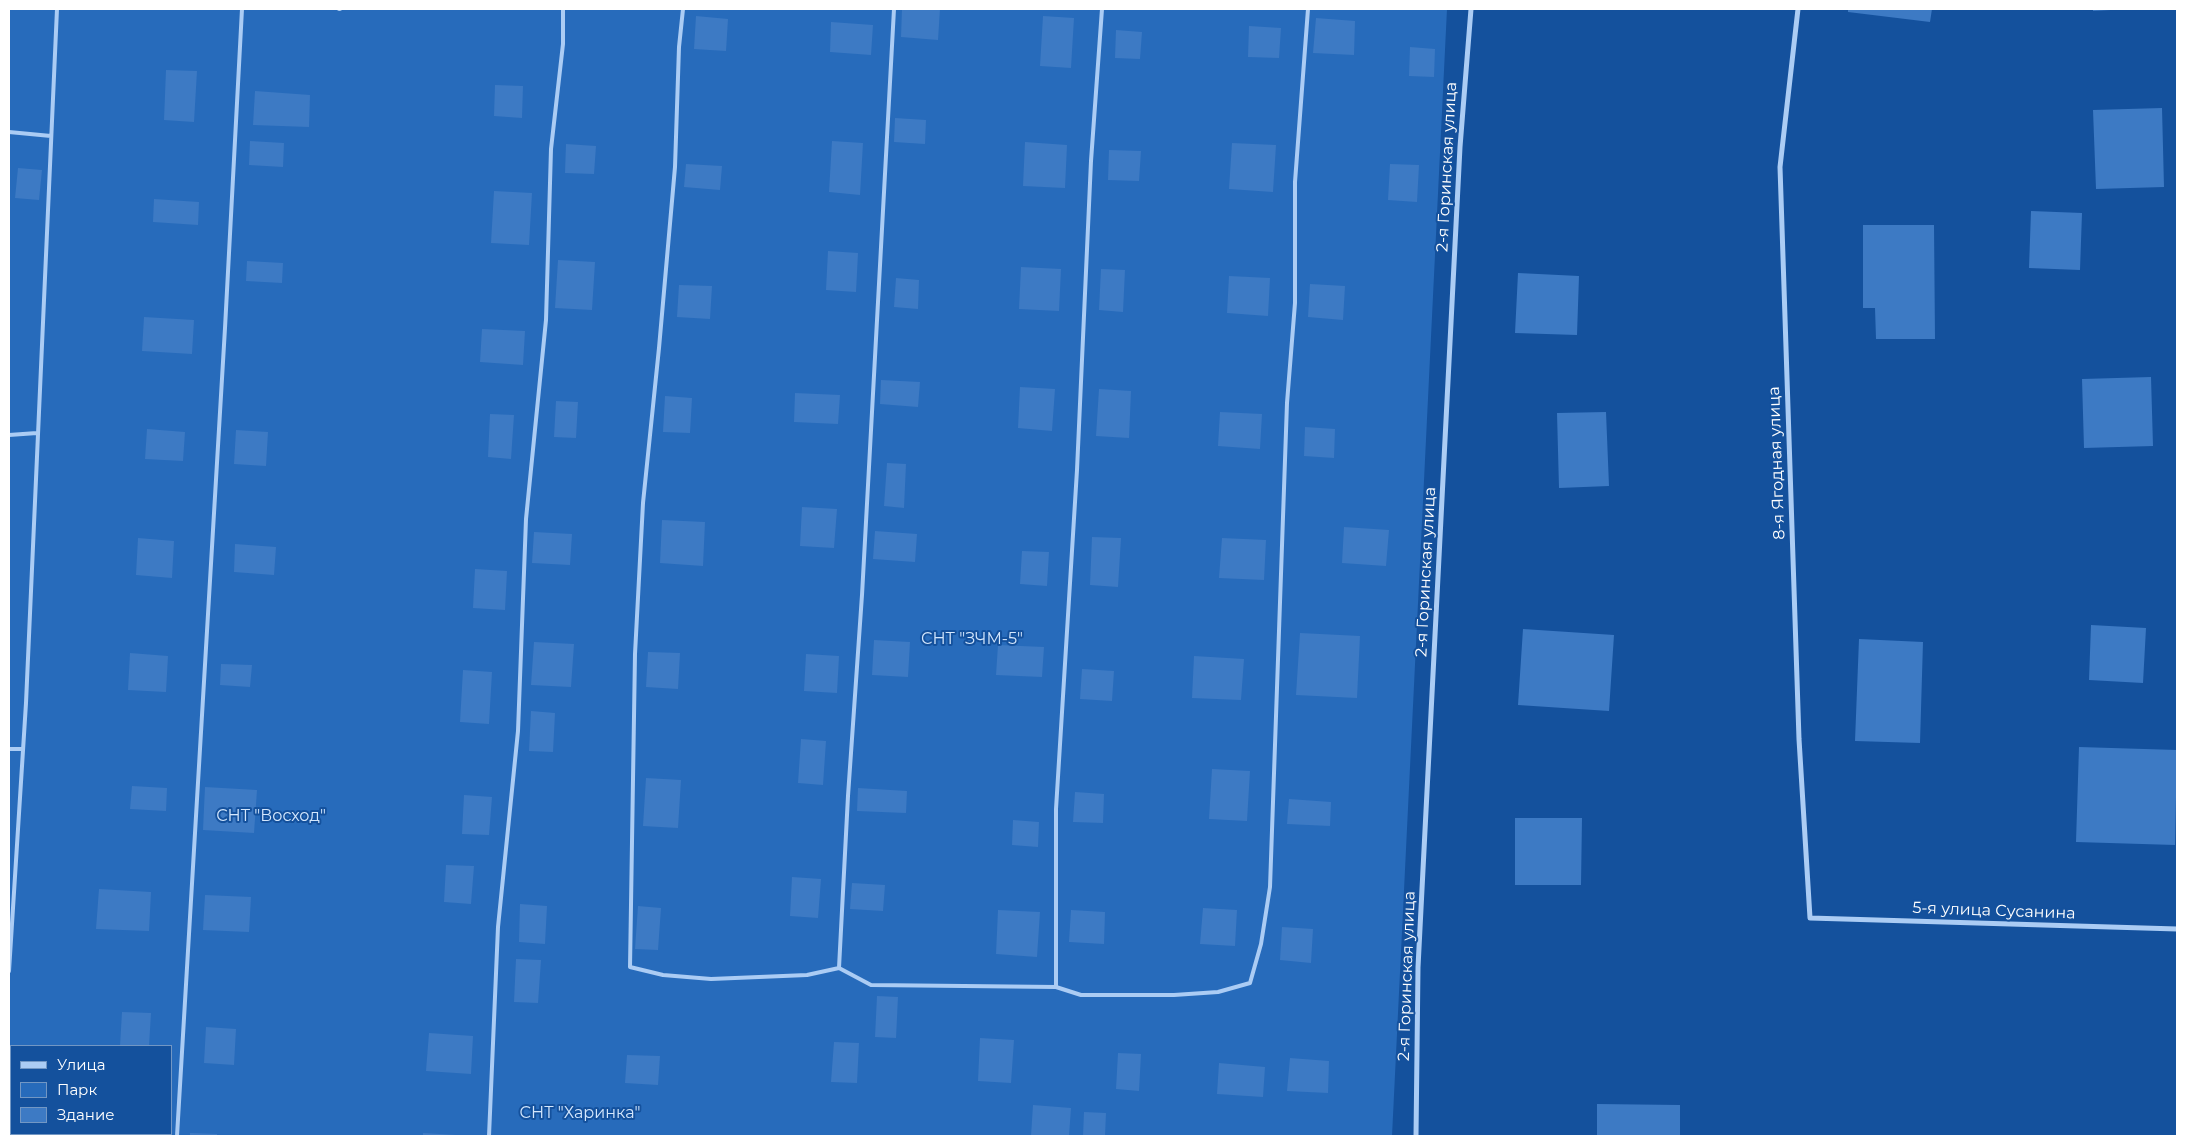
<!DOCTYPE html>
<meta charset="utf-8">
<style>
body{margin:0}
#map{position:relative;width:2186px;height:1145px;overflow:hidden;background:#14519d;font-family:Montserrat,sans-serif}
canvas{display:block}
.frame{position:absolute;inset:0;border:10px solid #fff;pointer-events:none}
.legend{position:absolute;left:10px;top:1045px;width:162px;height:90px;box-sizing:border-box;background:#14519d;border:1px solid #7297c4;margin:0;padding:6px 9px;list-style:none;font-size:15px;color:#fff}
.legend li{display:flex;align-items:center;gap:10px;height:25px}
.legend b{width:25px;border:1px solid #7297c4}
</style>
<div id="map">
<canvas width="2186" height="1145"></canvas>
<div class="frame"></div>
<ul class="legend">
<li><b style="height:6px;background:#abccf4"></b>Улица</li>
<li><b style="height:14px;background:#276bbb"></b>Парк</li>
<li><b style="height:14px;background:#3d7ac4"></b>Здание</li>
</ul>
</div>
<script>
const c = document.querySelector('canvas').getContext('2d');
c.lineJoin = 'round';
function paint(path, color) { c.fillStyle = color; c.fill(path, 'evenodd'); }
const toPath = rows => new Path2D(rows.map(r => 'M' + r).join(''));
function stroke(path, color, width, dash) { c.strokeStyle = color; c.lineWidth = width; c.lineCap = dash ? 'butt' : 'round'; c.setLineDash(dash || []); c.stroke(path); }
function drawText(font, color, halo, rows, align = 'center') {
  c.font = font + ' Montserrat,sans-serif'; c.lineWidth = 4; c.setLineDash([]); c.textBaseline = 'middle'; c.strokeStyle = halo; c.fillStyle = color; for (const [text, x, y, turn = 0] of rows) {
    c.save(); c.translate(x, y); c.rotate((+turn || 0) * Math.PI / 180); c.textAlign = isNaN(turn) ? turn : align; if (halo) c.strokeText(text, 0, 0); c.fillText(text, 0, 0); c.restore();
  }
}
paint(toPath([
 [9,9,1447,9,1392,1136,9,1136],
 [11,1046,171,1046,171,1134,11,1134]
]), '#276bbb');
paint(toPath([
 [902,9,940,9,938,40,901,37],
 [1848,9,1932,9,1930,22,1848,12],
 [2093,9,2111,9,2111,10,2093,11],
 [696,16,728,19,726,51,694,49],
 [1043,16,1074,18,1071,68,1040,66],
 [1316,18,1355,21,1354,55,1313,53],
 [831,22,873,25,871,55,830,52],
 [1249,26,1281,28,1279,58,1248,57],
 [1116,30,1142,32,1140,59,1115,58],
 [1410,47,1435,49,1434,77,1409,76],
 [166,70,197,71,194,122,164,120],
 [495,85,523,86,522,118,494,116],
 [255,91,310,95,309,127,253,125],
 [2162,108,2164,187,2096,189,2093,110],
 [895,118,926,120,925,144,894,142],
 [250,141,284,143,283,167,249,165],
 [832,141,863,143,860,195,829,192],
 [1025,142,1067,145,1065,188,1023,186],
 [1232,143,1276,145,1273,192,1229,189],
 [566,144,596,146,594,174,565,173],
 [1109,150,1141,151,1139,181,1108,180],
 [686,164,722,166,720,190,684,187],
 [1390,164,1419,165,1417,202,1388,200],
 [18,168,42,170,39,200,15,198],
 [494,191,532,193,529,245,491,243],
 [154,199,199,202,198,225,153,222],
 [2031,211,2082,213,2080,270,2029,268],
 [1863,225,1934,225,1935,339,1876,339,1875,308,1863,308],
 [828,251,858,253,856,292,826,290],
 [558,260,595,262,592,310,555,308],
 [247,261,283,263,282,283,246,281],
 [1021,267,1061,269,1059,311,1019,309],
 [1101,269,1125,270,1123,312,1099,310],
 [1518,273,1579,276,1577,335,1515,333],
 [1229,276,1270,278,1268,316,1227,313],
 [896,278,919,280,918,309,894,307],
 [1310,284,1345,286,1343,320,1308,317],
 [679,285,712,286,710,319,677,317],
 [144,317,194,320,192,354,142,351],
 [482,329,525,331,523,365,480,362],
 [2151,377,2153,446,2084,448,2082,379],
 [881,380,920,382,918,407,880,404],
 [1020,387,1055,389,1052,431,1018,428],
 [1099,389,1131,391,1129,438,1096,436],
 [795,393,840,395,838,424,794,422],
 [665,396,692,398,690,433,663,432],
 [556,401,578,402,576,438,554,437],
 [1220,412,1262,414,1260,449,1218,446],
 [1606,412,1609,486,1559,488,1557,413],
 [490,414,514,415,511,459,488,457],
 [1305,427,1335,429,1334,458,1304,456],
 [147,429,185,432,183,461,145,459],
 [236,430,268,432,266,466,234,464],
 [887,463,906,464,904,508,884,506],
 [802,507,837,509,834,548,800,546],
 [662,520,705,522,703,566,660,563],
 [1344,527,1389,530,1386,566,1342,563],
 [875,531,917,534,915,562,873,559],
 [534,532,572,534,570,565,532,563],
 [1092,537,1121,538,1118,587,1090,585],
 [138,538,174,541,172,578,136,575],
 [1222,538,1266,540,1264,580,1219,578],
 [235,544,276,547,274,575,234,572],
 [1022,551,1049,552,1047,586,1020,584],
 [475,569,507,571,505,610,473,608],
 [2091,625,2146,628,2143,683,2089,680],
 [1523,629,1614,635,1609,711,1518,705],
 [1300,633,1360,636,1357,698,1296,695],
 [1859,639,1923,642,1920,743,1855,741],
 [874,640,910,642,908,677,872,675],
 [534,642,574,644,571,687,531,685],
 [998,645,1044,647,1042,677,996,675],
 [648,652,680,653,678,689,646,687],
 [130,653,168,656,166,692,128,690],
 [806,654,839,656,837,693,804,691],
 [1194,656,1244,659,1241,700,1192,698],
 [221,664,252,665,250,687,220,685],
 [1082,669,1114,671,1112,701,1080,699],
 [463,670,492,672,489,724,460,722],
 [531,711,555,713,553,752,529,751],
 [801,739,826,741,823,785,798,783],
 [2079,747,2177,750,2175,845,2076,842],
 [1212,769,1250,771,1247,821,1209,819],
 [646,778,681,780,678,828,643,826],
 [132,786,167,788,166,811,130,809],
 [205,787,257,790,254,833,203,830],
 [858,788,907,791,906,813,857,811],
 [1075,792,1104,794,1103,823,1073,822],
 [464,795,492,797,489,835,462,834],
 [1289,799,1331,802,1330,826,1287,824],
 [1515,818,1582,818,1581,885,1515,885],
 [1013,820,1039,822,1038,847,1012,845],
 [446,865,474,866,471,904,444,902],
 [792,877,821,879,818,918,790,916],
 [852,883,885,885,883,911,850,909],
 [99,889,151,892,149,931,96,929],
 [205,895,251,897,249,932,203,930],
 [520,904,547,906,545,944,519,942],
 [638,906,661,908,658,950,635,949],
 [1203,908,1237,910,1235,946,1200,944],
 [998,910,1040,912,1037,957,996,954],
 [1071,910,1105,912,1104,944,1069,942],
 [1282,927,1313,929,1311,963,1280,960],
 [516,959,541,960,538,1003,514,1002],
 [877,996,898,997,896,1038,875,1037],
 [122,1012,151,1013,149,1046,120,1046],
 [206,1027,236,1029,234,1065,204,1063],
 [429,1033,473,1036,471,1074,426,1071],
 [980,1038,1014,1040,1011,1083,978,1081],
 [834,1042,859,1043,857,1083,831,1082],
 [1118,1053,1141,1054,1139,1091,1116,1089],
 [627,1055,660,1056,658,1085,625,1083],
 [1290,1058,1329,1061,1328,1093,1287,1091],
 [1219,1063,1265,1067,1263,1097,1217,1094],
 [1597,1104,1680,1105,1680,1136,1597,1136],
 [1033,1105,1071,1108,1069,1136,1031,1136],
 [1084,1112,1106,1113,1105,1136,1083,1136],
 [190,1133,217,1134,217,1136,190,1136],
 [423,1133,456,1135,456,1136,423,1136]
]), '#3d7ac4');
stroke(toPath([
 [339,9,340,9],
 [683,9,679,47,675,167,659,348,643,503,635,654,630,967,663,975,711,979,807,975,839,968],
 [894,9,862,595,848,796,839,968,871,985,1056,987],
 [1102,9,1091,161,1077,470,1056,809,1056,987,1081,995,1174,995,1218,992,1250,983,1261,944,1270,887,1287,403,1295,303,1295,182,1308,9],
 [9,132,51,136],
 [9,435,37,433],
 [9,749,23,749],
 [9,971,26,703,57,9],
 [177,1136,225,328,242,9],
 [489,1136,498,927,518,731,526,519,546,320,551,149,563,44,563,9]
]), '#abccf4', 4);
stroke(toPath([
 [1798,9,1780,167,1799,739,1810,918,2177,929],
 [1416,1136,1418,967,1460,147,1471,9]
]), '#abccf4', 5);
drawText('16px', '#fff', '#14519d', [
 ["2-я Горинская улица",1447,167,-87],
 ["8-я Ягодная улица",1777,463,-92],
 ["2-я Горинская улица",1426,572,-87],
 ["5-я улица Сусанина",1994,911,2],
 ["2-я Горинская улица",1407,976,-88]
]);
drawText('16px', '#d4e7fd', '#14519d', [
 ["СНТ \"ЗЧМ-5\"",972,639],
 ["СНТ \"Восход\"",271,816],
 ["СНТ \"Харинка\"",580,1113]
]);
</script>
